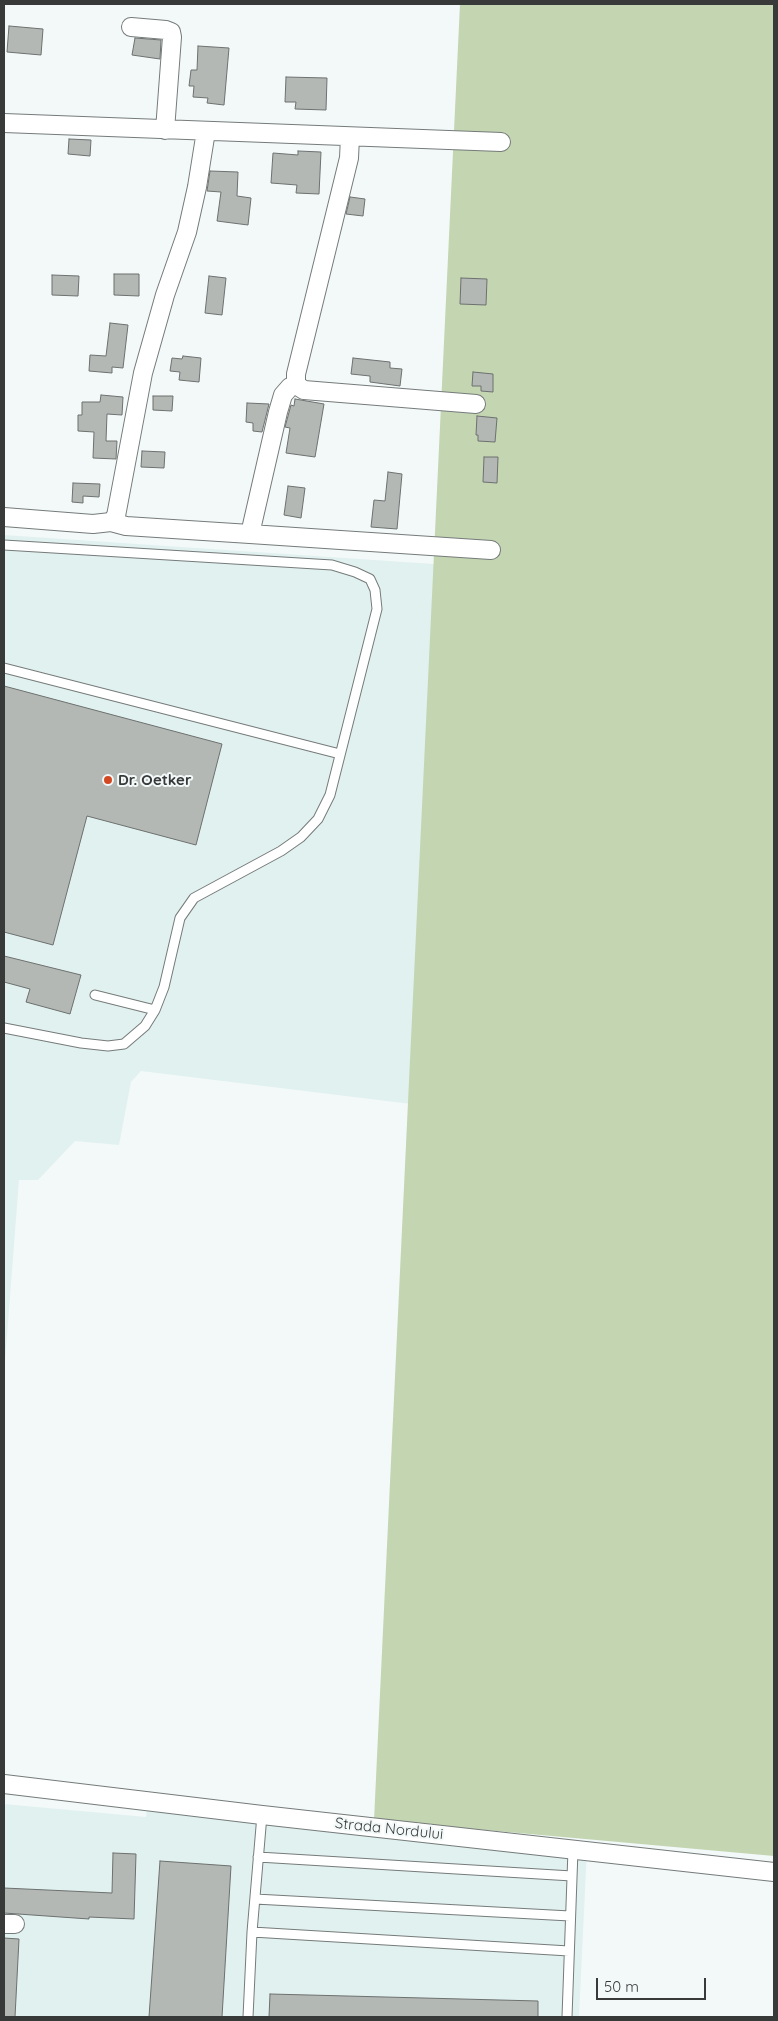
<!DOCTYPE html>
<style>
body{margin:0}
#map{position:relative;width:778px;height:2021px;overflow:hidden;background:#f3f9f9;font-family:Quicksand,sans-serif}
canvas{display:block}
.frame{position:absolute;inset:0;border:5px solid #383a3a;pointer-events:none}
.scale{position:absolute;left:596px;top:1978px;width:110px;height:22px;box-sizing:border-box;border:2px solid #383a3a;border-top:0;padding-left:6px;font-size:15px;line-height:18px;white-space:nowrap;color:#383a3a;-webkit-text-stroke:4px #f3f9f9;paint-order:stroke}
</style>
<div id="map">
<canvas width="778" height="2021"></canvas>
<div class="frame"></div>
<div class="scale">50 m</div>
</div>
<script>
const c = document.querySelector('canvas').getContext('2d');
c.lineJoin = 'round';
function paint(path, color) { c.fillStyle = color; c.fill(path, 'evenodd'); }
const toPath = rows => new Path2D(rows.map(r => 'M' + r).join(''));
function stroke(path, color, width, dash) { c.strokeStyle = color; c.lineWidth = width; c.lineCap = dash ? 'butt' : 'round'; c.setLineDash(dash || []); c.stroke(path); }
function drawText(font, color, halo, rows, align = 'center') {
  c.font = font + ' Quicksand,sans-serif'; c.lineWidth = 4; c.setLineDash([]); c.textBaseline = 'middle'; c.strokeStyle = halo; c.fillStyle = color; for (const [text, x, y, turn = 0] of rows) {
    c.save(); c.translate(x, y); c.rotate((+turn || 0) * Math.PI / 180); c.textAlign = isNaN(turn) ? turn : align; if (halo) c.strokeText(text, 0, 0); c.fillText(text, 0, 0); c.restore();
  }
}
paint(toPath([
 [4,535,493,568,493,1114,141,1071,131,1082,119,1145,75,1141,38,1180,19,1180,4,1375],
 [148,1799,587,1849,579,2017,4,2017,4,1804,146,1817]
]), '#e1f1ef');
paint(toPath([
 [460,4,774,4,774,1856,374,1820]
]), '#c4d5b2');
const building = toPath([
 [9,26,43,29,41,55,7,52,9,26],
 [135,38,161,40,160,59,132,55,135,38],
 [198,46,229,48,224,105,207,103,208,98,193,97,194,86,189,86,191,70,197,70,198,46],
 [286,77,327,78,326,110,295,109,296,102,285,102,286,77],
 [69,139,91,140,90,156,68,154,69,139],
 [298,151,321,152,319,194,296,193,297,185,271,183,273,153,298,155,298,151],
 [210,171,238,172,237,196,251,198,248,225,217,221,221,192,207,191,210,171],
 [350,197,365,199,363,216,346,214,350,197],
 [114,274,139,274,139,296,114,295,114,274],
 [52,275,79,276,78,296,52,295,52,275],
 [209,276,226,278,222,315,205,313,209,276],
 [461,278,487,279,486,305,460,304,461,278],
 [110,323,128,325,123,368,112,367,112,373,89,371,90,355,106,356,110,323],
 [183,356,201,358,199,382,179,380,180,372,170,371,172,358,182,359,183,356],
 [353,358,390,362,390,368,402,369,400,386,370,382,370,376,351,374,353,358],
 [473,372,493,374,493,392,481,391,481,386,472,386,473,372],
 [101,395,123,397,122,415,107,414,106,441,117,441,116,459,93,458,94,432,78,431,78,415,82,415,82,402,100,402,101,395],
 [153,396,173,396,172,411,153,410,153,396],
 [295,399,324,404,315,457,286,453,290,428,285,427,291,405,294,406,295,399],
 [247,403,269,404,262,432,253,431,253,423,246,422,247,403],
 [477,416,497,418,495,442,478,441,478,435,476,435,477,416],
 [142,451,165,452,164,468,141,467,142,451],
 [484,457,498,457,497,483,483,482,484,457],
 [388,472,402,474,397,529,371,527,374,500,385,501,388,472],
 [73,483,100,484,99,497,83,496,83,503,72,502,73,483],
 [288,486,305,488,301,518,284,515,288,486],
 [4,686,222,744,196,845,87,816,53,945,4,932,4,686],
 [4,956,81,975,70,1014,26,1002,30,989,4,982,4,956],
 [113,1853,136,1854,134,1919,89,1917,89,1919,4,1913,4,1888,112,1893,113,1853],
 [160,1861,231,1866,222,2017,149,2017,160,1861],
 [4,1938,19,1939,15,2017,4,2017,4,1938],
 [270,1994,538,2001,538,2017,269,2017,270,1994]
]);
paint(building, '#b3b8b5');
stroke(building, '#6d716f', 1);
const lane = toPath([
 [4,545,332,565,355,572,370,579,375,590,377,609,330,795,318,819,301,837,281,851,194,898,180,918,164,987,155,1010],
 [4,668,340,754],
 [4,1028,81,1043,108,1046,124,1044,145,1026,155,1010,95,995],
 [258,1857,572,1876],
 [255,1899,570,1916],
 [252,1932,569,1951],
 [248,2017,252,1932,262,1815],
 [567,2017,573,1850]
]);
const street = toPath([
 [131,27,166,30,171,32,172,37,165,130],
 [4,123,501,142],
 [350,137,349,158,296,374,296,385,304,390,476,404],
 [4,517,93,524,111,522,116,516,143,373,165,295,187,232,197,187,206,131],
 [111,522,126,526,250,534,278,412,283,395,290,387,296,385],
 [250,534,491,550],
 [4,1784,262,1815,774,1872],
 [4,1924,15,1924]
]);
stroke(lane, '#757b7a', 11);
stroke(street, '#757b7a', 20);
stroke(lane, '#fff', 9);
stroke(street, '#fff', 18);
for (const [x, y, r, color] of [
 [108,780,5,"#d24823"]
]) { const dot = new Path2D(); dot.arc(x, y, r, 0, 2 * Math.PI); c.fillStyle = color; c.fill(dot); stroke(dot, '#f3f9f9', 2); }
drawText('bold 15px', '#383a3a', '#f3f9f9', [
 ["Dr. Oetker",118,780]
], 'left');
drawText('15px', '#383a3a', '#f3f9f9', [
 ["Strada Nordului",389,1829,6]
]);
</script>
